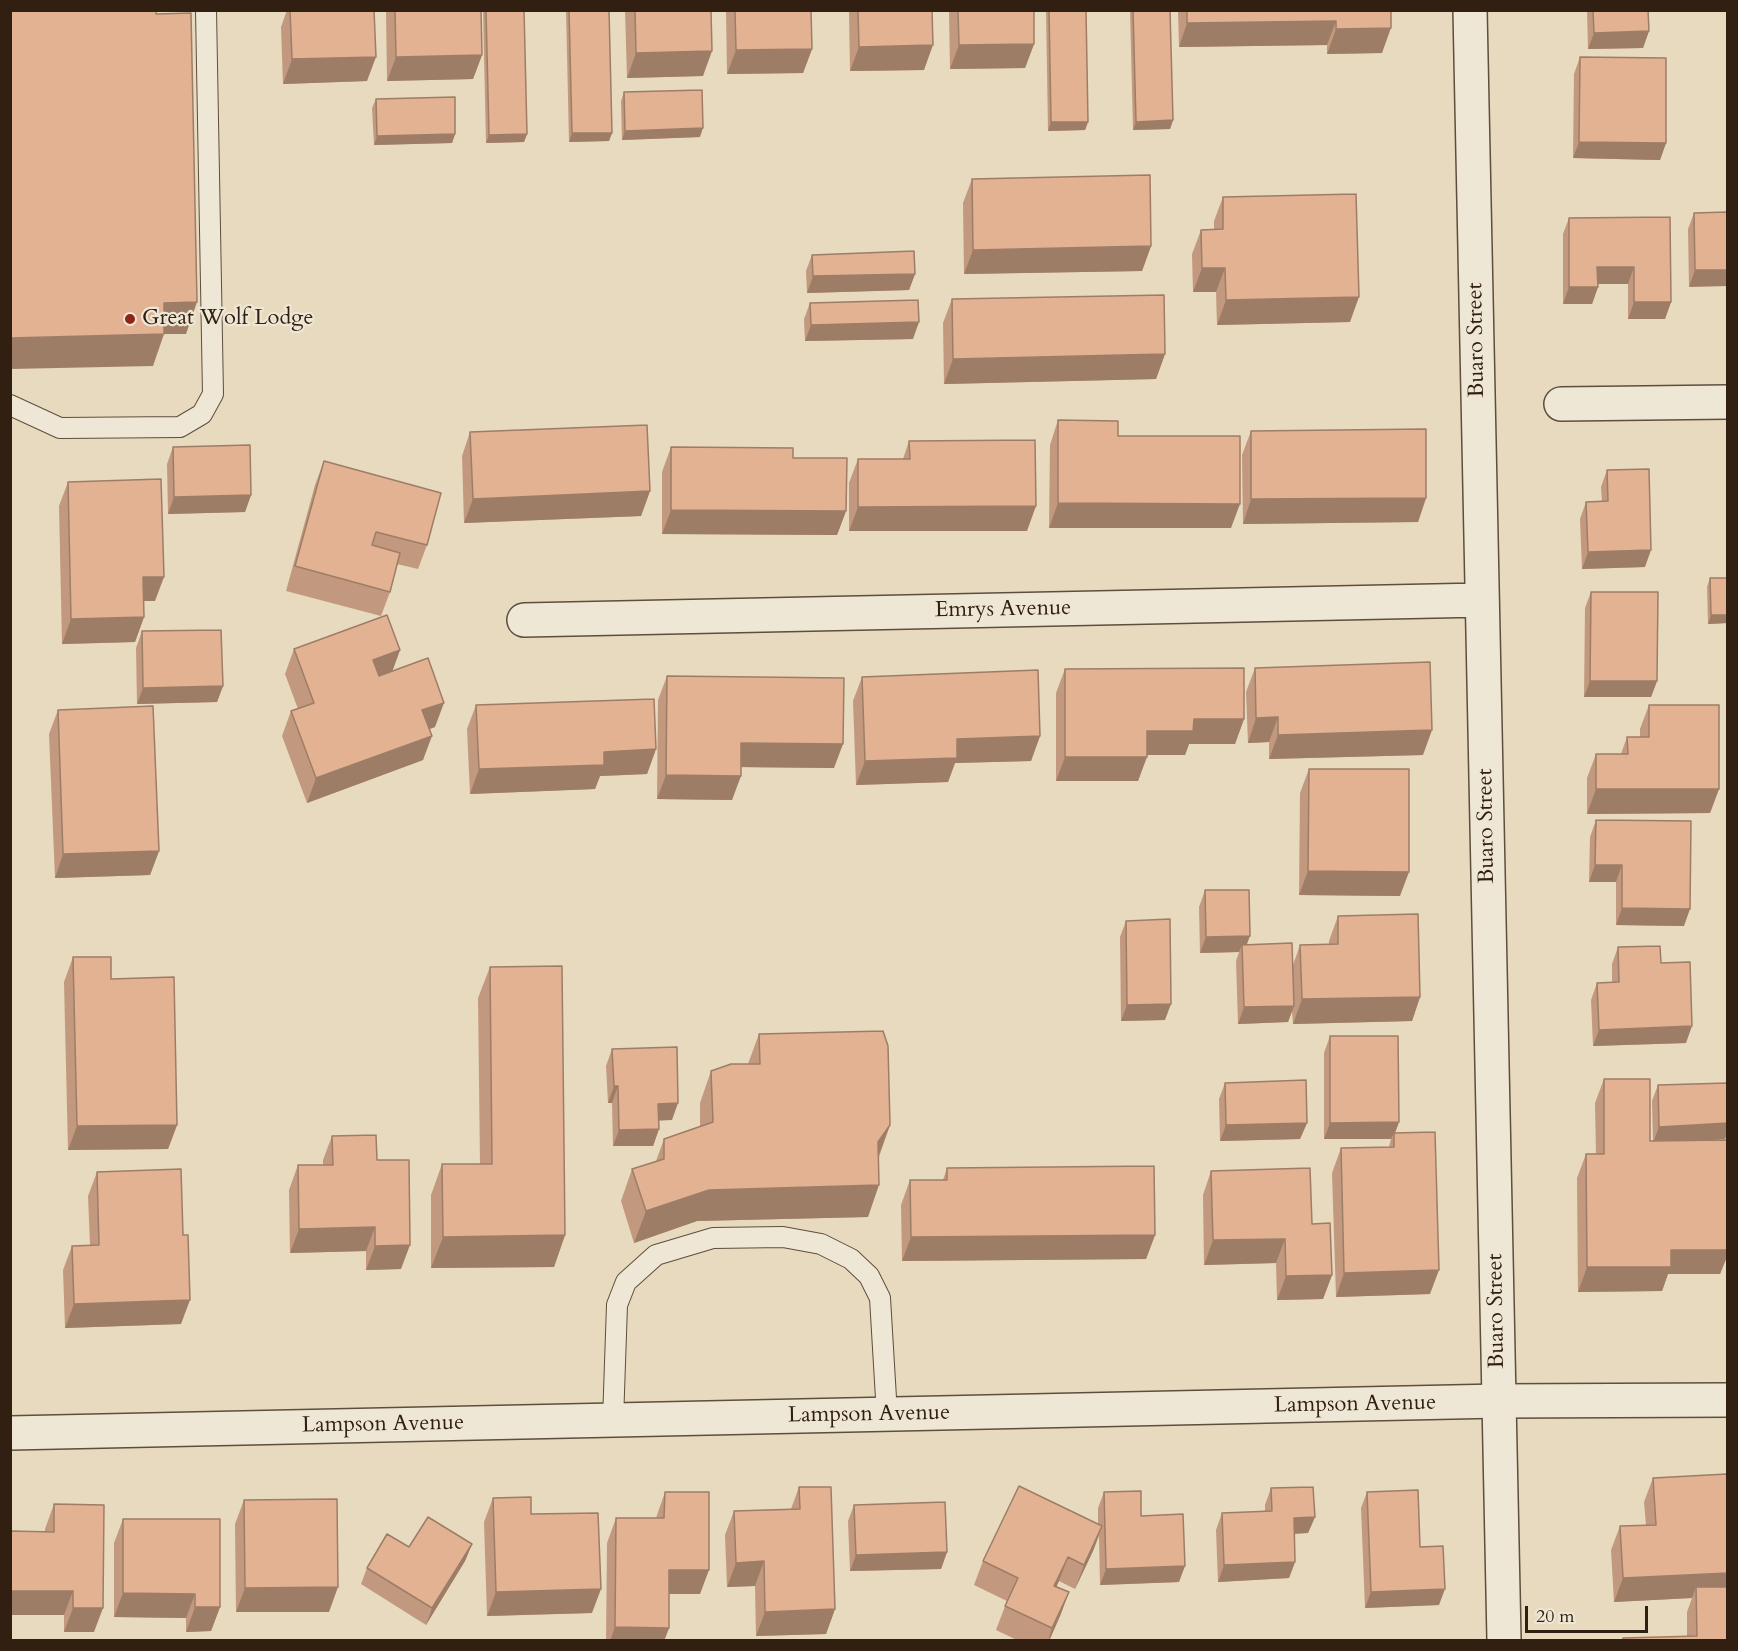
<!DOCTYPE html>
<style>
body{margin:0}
#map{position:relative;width:1738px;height:1651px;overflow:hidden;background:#e7dabe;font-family:Cardo,serif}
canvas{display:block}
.frame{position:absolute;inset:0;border:12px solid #312011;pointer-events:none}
.scale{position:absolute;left:1525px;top:1606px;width:123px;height:27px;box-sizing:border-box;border:3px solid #312011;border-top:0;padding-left:8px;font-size:18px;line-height:21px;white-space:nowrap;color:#312011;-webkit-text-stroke:4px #efe7d5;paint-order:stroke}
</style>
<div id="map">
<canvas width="1738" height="1651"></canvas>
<div class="frame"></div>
<div class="scale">20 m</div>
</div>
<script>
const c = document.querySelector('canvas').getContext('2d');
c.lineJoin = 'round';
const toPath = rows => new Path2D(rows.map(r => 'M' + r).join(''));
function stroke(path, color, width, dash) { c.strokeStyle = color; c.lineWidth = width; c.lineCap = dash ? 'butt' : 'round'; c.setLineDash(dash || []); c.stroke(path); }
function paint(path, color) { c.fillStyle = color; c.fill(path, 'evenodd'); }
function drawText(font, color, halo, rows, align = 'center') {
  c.font = font + ' Cardo,serif'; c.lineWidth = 4.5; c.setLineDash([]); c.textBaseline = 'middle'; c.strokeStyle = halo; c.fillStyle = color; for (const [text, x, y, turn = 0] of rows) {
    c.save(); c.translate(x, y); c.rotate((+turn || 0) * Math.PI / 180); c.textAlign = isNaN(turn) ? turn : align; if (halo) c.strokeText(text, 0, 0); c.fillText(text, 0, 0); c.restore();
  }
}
const service = toPath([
 [10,405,60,428,180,427,202,414,213,394,206,10],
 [613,1421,617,1305,626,1282,656,1255,713,1238,783,1237,821,1244,851,1259,869,1276,880,1298,887,1415]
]);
const minor = toPath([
 [1470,10,1504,1640],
 [1561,404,1728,402],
 [524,620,1482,600]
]);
const tertiary = toPath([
 [10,1433,1499,1401,1728,1400]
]);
stroke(service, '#5e4e3c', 22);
stroke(minor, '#5e4e3c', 36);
stroke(tertiary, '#5e4e3c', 36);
stroke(service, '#efe7d5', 20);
stroke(minor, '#efe7d5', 33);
stroke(tertiary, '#efe7d5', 33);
paint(toPath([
 [287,10,374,10,367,81,283,84,281,27],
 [386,10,481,10,482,55,473,79,387,81],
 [483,10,524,10,527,134,524,142,486,143],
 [566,10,609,10,612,133,609,141,569,142],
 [625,10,711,10,703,76,627,78],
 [726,10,811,10,812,49,803,73,727,74],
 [849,10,932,10,924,70,850,71],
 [949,10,1034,10,1034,44,1025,68,950,69],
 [1046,10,1086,10,1088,122,1085,130,1048,131],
 [1130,10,1170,10,1173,120,1170,129,1133,130],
 [1178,10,1391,10,1382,53,1327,54,1327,45,1179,47],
 [1587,10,1648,10,1649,31,1643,48,1588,49],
 [1580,57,1666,143,1660,160,1573,158,1574,74],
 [624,92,700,137,622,140,621,101],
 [376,99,455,134,452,143,374,145,372,108],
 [972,179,1151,246,1142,271,964,274,963,203],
 [1223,197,1350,322,1217,325,1216,292,1193,292,1192,254,1201,230,1214,229,1214,221],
 [1728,212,1689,287,1688,229,1694,213],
 [1670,217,1671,302,1665,319,1628,319,1628,284,1598,284,1598,287,1592,304,1563,304,1563,234,1569,218],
 [812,255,915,274,909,290,807,293,806,271],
 [952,299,1165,354,1156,379,944,384,943,323],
 [810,303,913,339,805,341,804,319],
 [1058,420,1118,436,1231,528,1049,528,1050,445],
 [1251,431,1426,498,1418,522,1243,524,1242,455],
 [470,432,650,491,641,516,464,523,462,456],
 [909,441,1027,531,849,531,849,483,858,459,903,459],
 [173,447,251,495,245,512,168,514,167,464],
 [671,447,793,458,846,511,837,535,662,534,662,472],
 [324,461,427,545,418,569,397,564,390,592,381,616,286,591,315,485],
 [1607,470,1645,567,1582,569,1580,519,1586,502,1602,502,1601,487],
 [68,482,155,601,144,601,144,617,135,642,62,644,59,506],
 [1710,578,1728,578,1728,623,1708,624,1707,587],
 [1591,592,1657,681,1651,697,1584,697,1585,608],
 [142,631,223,686,217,702,137,704,136,648],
 [294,649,400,650,392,671,435,727,429,729,423,760,307,803,282,736,291,711,298,709,285,674],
 [1255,668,1423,755,1269,759,1269,742,1248,743,1246,692],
 [1065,669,1244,719,1235,744,1189,744,1185,755,1147,755,1138,781,1056,781,1056,693],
 [667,676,834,768,741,767,732,800,657,799,658,700],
 [862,677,1040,736,1031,761,955,763,948,782,856,785,853,701],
 [476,705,656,749,647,774,600,776,595,789,470,794,467,729],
 [1649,705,1719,789,1710,813,1587,814,1587,778,1596,754,1621,754,1627,737,1640,737,1640,729],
 [58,710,159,851,150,875,55,878,49,734],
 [1309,769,1400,896,1299,895,1300,793],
 [1596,820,1684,926,1616,925,1616,882,1589,882,1590,837],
 [1205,890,1247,945,1293,965,1300,945,1329,944,1329,941,1338,916,1420,997,1412,1021,1293,1024,1292,1011,1288,1022,1238,1024,1236,961,1239,952,1200,953,1199,907],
 [1126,921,1165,1020,1121,1021,1120,937],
 [1618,947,1661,963,1686,1043,1593,1046,1591,1000,1597,983,1612,983,1612,964],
 [73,957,111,979,177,1125,168,1149,68,1150,64,982],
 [490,967,565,1235,554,1267,431,1268,431,1195,442,1164,480,1164,478,998],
 [759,1034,890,1125,879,1157,868,1217,697,1221,634,1243,621,1201,632,1169,656,1161,664,1139,700,1126,700,1103,711,1071,748,1064],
 [1330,1036,1399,1122,1395,1132,1430,1294,1336,1297,1332,1173,1341,1148,1389,1147,1391,1139,1324,1139,1324,1053],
 [612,1049,672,1120,658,1120,659,1129,653,1146,613,1146,612,1103,608,1103,606,1066],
 [1604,1079,1650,1141,1653,1141,1652,1101,1658,1085,1728,1083,1728,1131,1725,1139,1703,1141,1728,1140,1728,1254,1720,1274,1668,1274,1662,1291,1578,1292,1577,1178,1586,1154,1596,1154,1595,1103],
 [1225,1083,1307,1123,1300,1139,1220,1141,1219,1099],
 [332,1136,377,1160,401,1269,366,1270,366,1251,290,1253,289,1190,298,1165,323,1165,323,1160],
 [947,1168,1155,1235,1146,1259,902,1261,901,1205,910,1180,943,1180],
 [1211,1171,1312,1224,1332,1275,1323,1299,1277,1300,1276,1263,1204,1265,1203,1195],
 [97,1172,181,1324,65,1328,63,1270,72,1246,90,1245,88,1196],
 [1653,1478,1728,1495,1728,1582,1726,1587,1728,1641,1622,1641,1623,1638,1687,1637,1687,1612,1692,1598,1614,1602,1611,1550,1620,1526,1646,1525,1644,1502],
 [799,1487,835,1609,826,1634,756,1636,755,1586,727,1587,725,1535,734,1511,791,1509],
 [1271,1488,1315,1517,1308,1533,1294,1534,1295,1562,1289,1578,1218,1582,1216,1530,1222,1513,1265,1512,1265,1505],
 [665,1492,700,1594,669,1594,669,1628,664,1641,606,1641,607,1543,616,1518,656,1518],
 [1104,1492,1141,1516,1179,1582,1100,1585,1099,1536,1093,1551,1075,1589,1059,1581,1056,1586,1069,1592,1060,1616,1049,1641,1019,1641,996,1630,1007,1601,974,1585,983,1561,1098,1524,1098,1508],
 [1367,1492,1420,1547,1439,1605,1365,1608,1361,1508],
 [493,1498,531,1514,592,1613,487,1616,484,1522],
 [244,1500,329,1612,236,1612,235,1524],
 [54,1504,94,1632,64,1632,64,1615,10,1615,10,1531,45,1532,45,1529],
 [854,1505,947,1552,941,1569,850,1571,848,1521],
 [123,1519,220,1607,211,1631,186,1632,186,1618,114,1617,114,1543],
 [472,1544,465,1561,426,1625,361,1584,367,1568]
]), '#c2997e');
paint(toPath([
 [1336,21,1327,45,1179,47,1187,23],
 [1391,28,1382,53,1327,54,1336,29],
 [1649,31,1643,48,1588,49,1594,33],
 [1034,44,1025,68,950,69,959,45],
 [933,45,924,70,850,71,859,47],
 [812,49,803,73,727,74,736,50],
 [712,51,703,76,627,78,636,53],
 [482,55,473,79,387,81,396,57],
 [376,57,367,81,283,84,292,59],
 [1173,120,1170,129,1133,130,1136,122],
 [1051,122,1088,122,1085,130,1048,131],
 [703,128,700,137,622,140,625,131],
 [572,133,612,133,609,141,569,142],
 [455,134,452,143,374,145,377,136],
 [527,134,524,142,486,143,489,135],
 [1579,142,1666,143,1660,160,1573,158],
 [1151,246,1142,271,964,274,973,250],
 [1597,267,1634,267,1628,284,1591,284],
 [1202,268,1225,268,1216,292,1193,292],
 [1695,270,1728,270,1728,286,1689,287],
 [915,274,909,290,807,293,813,276],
 [1569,287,1598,287,1592,304,1563,304],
 [1359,297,1350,322,1217,325,1226,300],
 [197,302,186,334,152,334,164,303],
 [1634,302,1671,302,1665,319,1628,319],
 [919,322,913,339,805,341,811,325],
 [164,334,153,366,10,369,10,338],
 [1165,354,1156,379,944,384,953,359],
 [650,491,641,516,464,523,473,499],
 [251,495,245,512,168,514,174,497],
 [1426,498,1418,522,1243,524,1251,499],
 [1058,503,1240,504,1231,528,1049,528],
 [1036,506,1027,531,849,531,858,507],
 [671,510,846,511,837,535,662,534],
 [1651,550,1645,567,1582,569,1588,552],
 [143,577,164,577,155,601,134,601],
 [1711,615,1728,615,1728,623,1708,624],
 [144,617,135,642,62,644,71,619],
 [400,650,391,675,364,684,373,660],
 [1590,681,1657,681,1651,697,1584,697],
 [223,686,217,702,137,704,143,688],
 [444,703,435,727,414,735,422,710],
 [1278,717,1269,742,1248,743,1256,718],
 [1194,719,1244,719,1235,744,1189,744,1185,755,1139,755,1147,731],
 [1432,730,1423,755,1269,759,1278,735],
 [432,736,423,760,307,803,316,778],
 [1040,736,1031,761,955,763,948,782,856,785,865,761,957,739],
 [741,743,843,744,834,768,732,767],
 [656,749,647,774,600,776,595,789,470,794,479,769,604,752],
 [1065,757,1147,757,1138,781,1056,781],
 [666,775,741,776,732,800,657,799],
 [1596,789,1719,789,1710,813,1587,814],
 [159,851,150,875,55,878,63,854],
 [1595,865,1622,865,1616,882,1589,882],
 [1308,871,1409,872,1400,896,1299,895],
 [1622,908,1690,909,1684,926,1616,925],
 [1250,936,1244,952,1242,945,1239,952,1200,953,1206,937],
 [1420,997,1412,1021,1293,1024,1302,999],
 [1171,1004,1165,1020,1121,1021,1127,1005],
 [1294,1006,1288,1022,1238,1024,1244,1007],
 [1692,1026,1686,1043,1593,1046,1599,1030],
 [614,1086,618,1086,612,1103,608,1103],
 [678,1103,672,1120,652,1121,658,1104],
 [1399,1122,1394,1136,1394,1133,1391,1139,1324,1139,1330,1123],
 [1307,1123,1300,1139,1220,1141,1226,1125],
 [1728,1123,1728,1131,1725,1139,1653,1143,1659,1127],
 [177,1125,168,1149,68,1150,77,1126],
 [890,1125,878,1157,878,1142],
 [659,1129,653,1146,613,1146,619,1130],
 [879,1185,868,1217,697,1221,634,1243,646,1211,709,1190],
 [375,1227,366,1251,290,1253,299,1229],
 [565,1235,554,1267,431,1268,443,1237],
 [1155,1235,1146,1259,902,1261,911,1237],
 [1285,1239,1276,1263,1204,1265,1213,1240],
 [410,1245,401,1269,366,1270,375,1246],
 [1671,1250,1728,1250,1728,1254,1720,1274,1668,1274,1662,1291,1578,1292,1587,1267],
 [1439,1270,1430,1294,1336,1297,1344,1273],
 [1332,1275,1323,1299,1277,1300,1286,1276],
 [190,1300,181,1324,65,1328,74,1304],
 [1315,1517,1308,1533,1287,1534,1294,1518],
 [1102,1526,1093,1551,1075,1589,1084,1565],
 [472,1544,465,1561,426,1625,432,1608],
 [947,1552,941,1569,850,1571,856,1555],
 [1068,1557,1059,1581,1046,1610,1054,1586],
 [764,1561,755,1586,727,1587,736,1563],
 [1295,1562,1289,1578,1218,1582,1224,1565],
 [1185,1566,1179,1582,1100,1585,1106,1569],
 [669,1570,709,1570,700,1594,660,1594],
 [1728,1573,1728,1582,1722,1597,1696,1587,1692,1598,1614,1602,1623,1578],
 [338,1587,329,1612,236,1612,245,1588],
 [601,1589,592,1613,487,1616,496,1592],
 [1445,1589,1439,1605,1365,1608,1371,1592],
 [10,1591,73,1591,64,1615,10,1615],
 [1069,1592,1060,1616,1049,1641,1048,1641,1052,1628],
 [123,1593,195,1594,186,1618,114,1617],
 [195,1607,220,1607,211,1631,186,1632],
 [73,1608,103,1608,94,1632,64,1632],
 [835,1609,826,1634,756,1636,765,1612],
 [615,1627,669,1628,664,1641,610,1641]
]), '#9e7d67');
const building = toPath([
 [10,10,156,10,156,14,191,13,197,302,164,303,164,334,10,338,10,10],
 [290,10,374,10,376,57,292,59,290,10],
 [395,10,481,10,482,55,396,57,395,10],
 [486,10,524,10,527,134,489,135,486,10],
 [569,10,609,10,612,133,572,133,569,10],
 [635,10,711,10,712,51,636,53,635,10],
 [735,10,811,10,812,49,736,50,735,10],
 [858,10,932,10,933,45,859,47,858,10],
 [958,10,1034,10,1034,44,959,45,958,10],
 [1049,10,1086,10,1088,122,1051,122,1049,10],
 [1133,10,1170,10,1173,120,1136,122,1133,10],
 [1187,10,1391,10,1391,28,1336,29,1336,21,1187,23,1187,10],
 [1593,10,1648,10,1649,31,1594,33,1593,10],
 [1580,57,1666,58,1666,143,1579,142,1580,57],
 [702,90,703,128,625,131,624,92,702,90],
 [455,97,455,134,377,136,376,99,455,97],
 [1150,175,1151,246,973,250,972,179,1150,175],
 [1356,194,1359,297,1226,300,1225,268,1202,268,1201,230,1223,229,1223,197,1356,194],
 [1728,212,1728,270,1695,270,1694,213,1728,212],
 [1670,217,1671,302,1634,302,1634,267,1597,267,1598,287,1569,287,1569,218,1670,217],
 [914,251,915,274,813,276,812,255,914,251],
 [1164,295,1165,354,953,359,952,299,1164,295],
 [918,300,919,322,811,325,810,303,918,300],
 [1058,420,1118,421,1118,436,1240,436,1240,504,1058,503,1058,420],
 [647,425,650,491,473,499,470,432,647,425],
 [1426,429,1426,498,1251,499,1251,431,1426,429],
 [1035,440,1036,506,858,507,858,459,910,459,909,441,1035,440],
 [250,445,251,495,174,497,173,447,250,445],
 [671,447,793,448,793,458,847,458,846,511,671,510,671,447],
 [324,461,441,493,427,545,376,532,372,545,400,553,390,592,295,566,324,461],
 [1649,469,1651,550,1588,552,1586,502,1608,501,1607,470,1649,469],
 [161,479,164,577,143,577,144,617,71,619,68,482,161,479],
 [1710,578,1728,578,1728,615,1711,615,1710,578],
 [1591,592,1658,592,1657,681,1590,681,1591,592],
 [387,615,400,650,373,660,379,676,428,658,444,703,422,710,432,736,316,778,291,711,314,703,294,649,387,615],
 [221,630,223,686,143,688,142,631,221,630],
 [1430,662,1432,730,1278,735,1278,717,1256,718,1255,668,1430,662],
 [1244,668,1244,719,1194,719,1193,731,1147,731,1147,757,1065,757,1065,669,1244,668],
 [1038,670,1040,736,957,739,957,758,865,761,862,677,1038,670],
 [667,676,844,678,843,744,741,743,741,776,666,775,667,676],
 [654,699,656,749,604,752,604,765,479,769,476,705,654,699],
 [1649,705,1719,705,1719,789,1596,789,1596,754,1628,754,1627,737,1649,737,1649,705],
 [153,706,159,851,63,854,58,710,153,706],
 [1309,769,1409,769,1409,872,1308,871,1309,769],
 [1596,820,1691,821,1690,909,1622,908,1622,865,1595,865,1596,820],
 [1205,890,1249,890,1250,936,1206,937,1205,890],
 [1418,914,1420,997,1302,999,1300,945,1338,944,1338,916,1418,914],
 [1170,919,1171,1004,1127,1005,1126,921,1170,919],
 [1292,943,1294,1006,1244,1007,1242,945,1292,943],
 [1660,946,1661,963,1690,962,1692,1026,1599,1030,1597,983,1619,982,1618,947,1660,946],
 [73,957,111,957,111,979,174,977,177,1125,77,1126,73,957],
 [562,966,565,1235,443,1237,442,1164,492,1164,490,967,562,966],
 [883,1031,888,1046,890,1125,878,1142,879,1185,709,1190,646,1211,632,1169,664,1159,664,1139,713,1122,711,1071,731,1064,760,1064,759,1034,883,1031],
 [1330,1036,1398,1036,1399,1122,1330,1123,1330,1036],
 [677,1047,678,1103,658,1104,659,1129,619,1130,618,1086,614,1086,612,1049,677,1047],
 [1604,1079,1650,1079,1650,1141,1728,1140,1728,1250,1671,1250,1671,1267,1587,1267,1586,1154,1604,1154,1604,1079],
 [1306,1080,1307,1123,1226,1125,1225,1083,1306,1080],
 [1728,1083,1728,1123,1659,1127,1658,1085,1728,1083],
 [1435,1132,1439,1270,1344,1273,1341,1148,1394,1147,1394,1133,1435,1132],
 [376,1135,377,1160,409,1160,410,1245,375,1246,375,1227,299,1229,298,1165,333,1165,332,1136,376,1135],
 [1154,1166,1155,1235,911,1237,910,1180,947,1180,947,1168,1154,1166],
 [1310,1168,1312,1224,1330,1223,1332,1275,1286,1276,1285,1239,1213,1240,1211,1171,1310,1168],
 [181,1169,183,1235,188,1235,190,1300,74,1304,72,1246,99,1245,97,1172,181,1169],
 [1727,1474,1728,1495,1728,1573,1623,1578,1620,1526,1656,1525,1653,1478,1727,1474],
 [1019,1486,1102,1526,1084,1565,1068,1557,1054,1586,1069,1592,1052,1628,1005,1606,1018,1578,983,1561,1019,1486],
 [799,1487,831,1487,835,1609,765,1612,764,1561,736,1563,734,1511,800,1509,799,1487],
 [1313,1487,1315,1517,1294,1518,1295,1562,1224,1565,1222,1513,1272,1511,1271,1488,1313,1487],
 [1418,1490,1420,1547,1443,1546,1445,1589,1371,1592,1367,1492,1418,1490],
 [1141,1491,1141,1516,1183,1514,1185,1566,1106,1569,1104,1492,1141,1491],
 [665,1492,709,1492,709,1570,669,1570,669,1628,615,1627,616,1518,664,1518,665,1492],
 [531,1497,531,1514,598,1513,601,1589,496,1592,493,1498,531,1497],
 [337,1499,338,1587,245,1588,244,1500,337,1499],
 [945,1502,947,1552,856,1555,854,1505,945,1502],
 [54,1504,104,1505,103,1608,73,1608,73,1591,10,1591,10,1531,54,1532,54,1504],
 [428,1517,472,1544,432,1608,367,1568,387,1534,409,1547,428,1517],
 [123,1519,220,1519,220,1607,195,1607,195,1594,123,1593,123,1519],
 [1696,1587,1728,1587,1728,1641,1623,1641,1623,1638,1697,1636,1696,1587]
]);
paint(building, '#e2b293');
stroke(building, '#9e7d67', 1.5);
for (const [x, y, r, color] of [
 [130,319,6,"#8f2418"]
]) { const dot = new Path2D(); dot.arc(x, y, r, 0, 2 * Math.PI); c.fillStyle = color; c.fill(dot); stroke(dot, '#efe7d5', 2); }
drawText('22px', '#312011', '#efe7d5', [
 ["Great Wolf Lodge",142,319]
], 'left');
drawText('22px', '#312011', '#efe7d5', [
 ["Buaro Street",1477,340,-91],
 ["Emrys Avenue",1003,610,-1],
 ["Buaro Street",1487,826,-91],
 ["Buaro Street",1497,1311,-91],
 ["Lampson Avenue",1355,1405,-1],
 ["Lampson Avenue",869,1415,-1],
 ["Lampson Avenue",383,1425,-1]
]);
</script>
